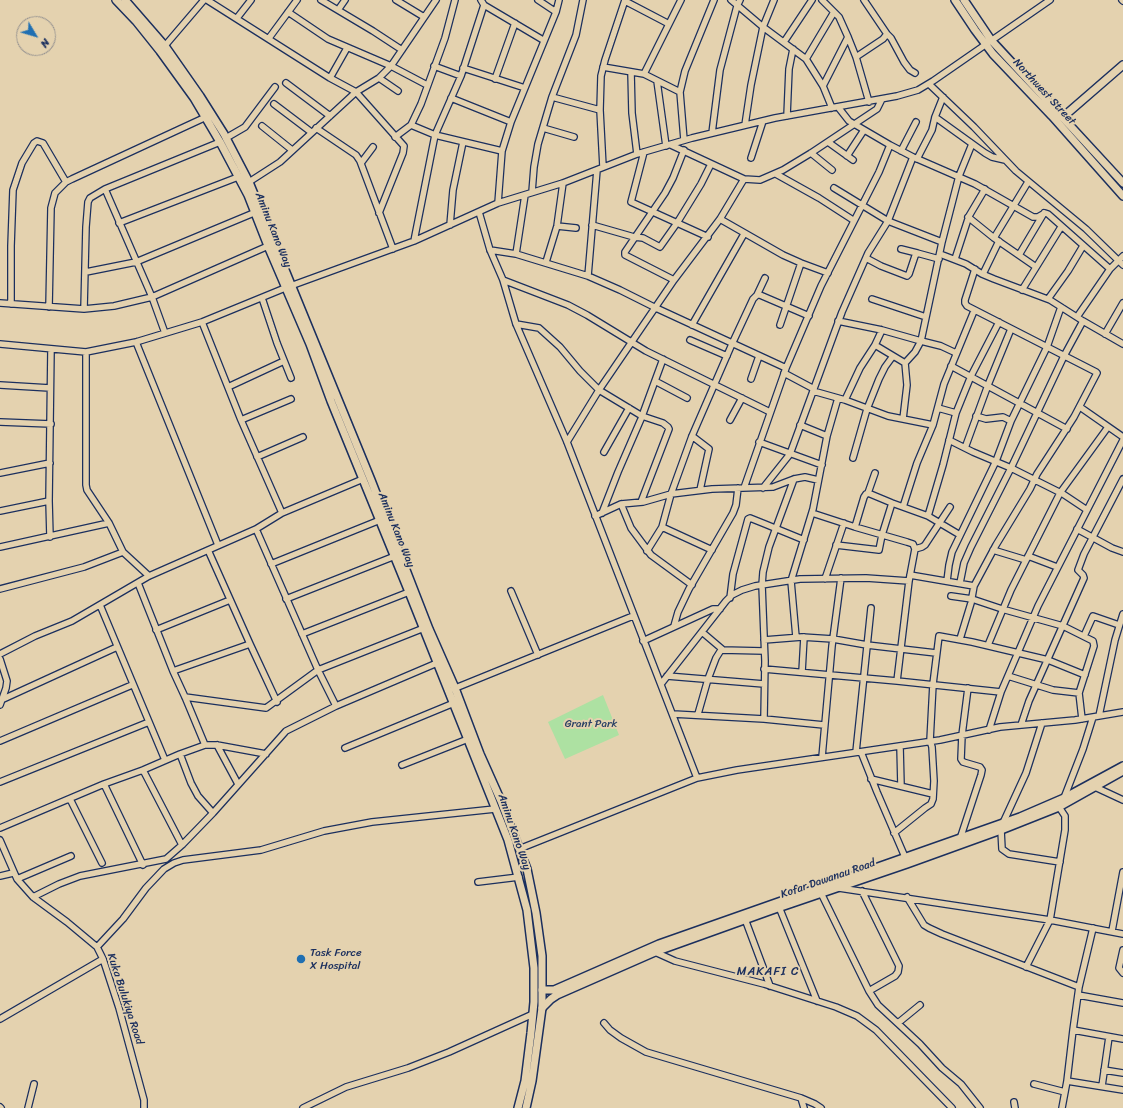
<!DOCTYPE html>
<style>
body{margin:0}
#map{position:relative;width:1123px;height:1108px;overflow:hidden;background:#e4d2af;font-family:Sriracha,sans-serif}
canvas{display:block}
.north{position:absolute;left:16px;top:16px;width:40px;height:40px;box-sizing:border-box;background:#e4d2af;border:1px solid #94918f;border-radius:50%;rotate:128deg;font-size:11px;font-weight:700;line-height:16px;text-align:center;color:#1b2f5e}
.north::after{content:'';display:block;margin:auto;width:14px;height:18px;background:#1f6fb2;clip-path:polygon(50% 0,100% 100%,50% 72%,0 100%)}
</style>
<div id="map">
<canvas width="1123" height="1108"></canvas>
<div class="north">N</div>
</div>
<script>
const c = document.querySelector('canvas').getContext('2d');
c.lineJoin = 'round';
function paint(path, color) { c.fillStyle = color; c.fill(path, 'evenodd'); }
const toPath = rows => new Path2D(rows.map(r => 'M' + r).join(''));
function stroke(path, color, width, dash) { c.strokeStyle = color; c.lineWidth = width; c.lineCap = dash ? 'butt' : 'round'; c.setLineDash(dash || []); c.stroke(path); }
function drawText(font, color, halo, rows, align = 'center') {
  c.font = font + ' Sriracha,sans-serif'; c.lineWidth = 4; c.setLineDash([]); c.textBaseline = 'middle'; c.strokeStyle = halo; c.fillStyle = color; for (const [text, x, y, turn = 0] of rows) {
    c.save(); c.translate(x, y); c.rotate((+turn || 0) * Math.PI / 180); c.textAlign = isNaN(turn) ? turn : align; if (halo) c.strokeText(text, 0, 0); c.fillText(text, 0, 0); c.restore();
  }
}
paint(toPath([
 [603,695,619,735,565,759,548,722]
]), '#ade1a2');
const minor = toPath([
 [207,0,330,78,356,92,404,146,403,153,379,213],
 [321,0,373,31,402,50],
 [396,0,424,17],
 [481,0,484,5,543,40],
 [538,0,556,12],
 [731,0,763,27,806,59,823,86,832,108],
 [822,0,839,17,848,37,856,57,869,102],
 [1122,0,1123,1],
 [625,1,669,24],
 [338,10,345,0],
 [288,12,328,39,391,66,427,85],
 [237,18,251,0],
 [887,34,891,38,904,62,910,70,915,73],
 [269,38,297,0],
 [784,42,812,0],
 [163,48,204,0],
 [856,57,883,39,887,34,864,0],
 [806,59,834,12],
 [434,66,461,76],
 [603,67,644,74,680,92],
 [463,68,525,88],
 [631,72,632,113,637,154],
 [644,74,681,0],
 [330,78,347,48],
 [379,78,398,91],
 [495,79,515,23],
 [657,81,666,146],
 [286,83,330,116],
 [929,84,974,127,1016,171,1086,229,1123,265],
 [823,86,848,37],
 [552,97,600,110],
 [451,98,511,122],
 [274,104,311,132],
 [838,107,849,121,890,145,913,157,975,184,1033,217,1038,217,1045,213,1048,214,1110,269],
 [787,116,789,69,793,49],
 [935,117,985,153,992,157,1005,160],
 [411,125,435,135,502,151],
 [745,125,751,85,763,27,774,0],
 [262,126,292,150],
 [316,128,356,155,360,161,393,249],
 [543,128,574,137],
 [712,133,720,70,737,6,740,0],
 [395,137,411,125,421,104,445,38,455,0],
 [226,138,245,127,275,87],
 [684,140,680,92,685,71,714,0],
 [828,142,853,160],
 [671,145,744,179,760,180,783,170,811,153,877,109,882,99],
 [901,151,916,122],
 [644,152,631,202,708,237],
 [811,153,832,170],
 [847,156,864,130],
 [751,158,763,121],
 [917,159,932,130,935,117,943,97],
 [361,163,373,147],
 [603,167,600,110,601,76,605,60,625,0],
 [776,174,819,198,853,220],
 [249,182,280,162,356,92,379,78,391,66,436,0],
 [834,188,888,221,942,242],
 [105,189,152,297,165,333],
 [532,192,534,167,538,144,552,97,576,35,583,0],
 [498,203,502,151,511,122,556,12,559,0],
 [479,212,490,250,503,280,516,324,567,442,697,778],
 [968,217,994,238,1036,267],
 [720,219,783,255,801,263,828,273],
 [119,223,238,177],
 [450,225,453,190,463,142],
 [592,225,634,237,643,238,660,247,677,223,701,184,711,164],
 [557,226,576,228],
 [994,238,1028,182],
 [414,241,435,135,461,76,484,5],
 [901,249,917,253],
 [490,250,516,254,588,276,620,290,656,308,786,368],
 [516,254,525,195],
 [940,254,966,264,982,274,994,279,1050,300,1083,321,1123,344],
 [1019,255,1044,213],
 [866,258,881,266,907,276,909,274,915,256,917,253,939,259],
 [955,259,969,216,985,189],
 [546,262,557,226,563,183],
 [86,272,136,262,256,212],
 [983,274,999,241],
 [588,276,597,170],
 [503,280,568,305,587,315,646,351,770,412],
 [674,280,625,255,625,252,665,193,673,178,684,150],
 [1022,290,1061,227],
 [757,295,765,278],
 [262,298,277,343,291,378],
 [872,299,926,317],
 [1048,299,1068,271,1083,246],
 [0,303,84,309,114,306,152,297,268,246],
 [11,304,11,246,13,190,22,163,34,143,37,141,43,143,66,182],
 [49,307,51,208,55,193,66,182,72,179,206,117],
 [84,309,86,227,88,202,90,198,105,189,220,142],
 [1077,317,1110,269,1123,256],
 [838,321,882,330,921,341,942,242,959,176,972,144],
 [202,322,241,420,282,513],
 [516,324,539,328,560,347,580,371,599,390,642,416,663,423,668,427,669,429,641,502],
 [692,325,744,234],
 [780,325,801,263],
 [1105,334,1123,303],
 [690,340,727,356],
 [136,342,218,545],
 [0,344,86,352,136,342,202,322,285,288,414,241,498,203,563,183,637,154,692,138,775,118,897,96,918,90,933,81,1050,0],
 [875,345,905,363,907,385,903,419],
 [86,352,86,485,87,490,109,523,123,552,149,576],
 [905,363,915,352,921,341,941,346,956,353],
 [951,366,1067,429],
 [784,373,814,389],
 [751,379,759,356],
 [655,381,687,398],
 [0,385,50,388],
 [228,387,284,361],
 [813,391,845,400,888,416,933,425],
 [845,400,860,368,875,345,882,330],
 [1080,407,1123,437],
 [938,408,956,413],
 [976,416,986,419,1003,417,1011,421],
 [241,420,291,399],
 [730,420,742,398],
 [0,422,51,424],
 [692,436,709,449,700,490],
 [827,436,838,398],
 [949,440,973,452,1011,468,1063,494,1087,510],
 [567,442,599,390,674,280,720,219,744,179],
 [759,442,822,465],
 [965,448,988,385,1011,329],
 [604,452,629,408],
 [257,457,303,437],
 [853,458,867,409,879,379,885,367,893,356],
 [0,473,50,463],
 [744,488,786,368,821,286,879,172,890,145],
 [763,488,790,454,842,312,868,253,888,221,913,157],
 [868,493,875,473],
 [621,504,631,528,651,555,692,585],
 [903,507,917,463,933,425,944,384,974,311],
 [0,511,49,501],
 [602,513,618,472,641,419,663,359],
 [812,513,855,527,907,542,913,544,915,549,909,581,897,681],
 [595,516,621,504,643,502,671,494,712,489,773,487,794,479,805,477,818,480],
 [928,516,943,465,956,413,971,376,999,322],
 [662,527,712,550],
 [855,527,864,497,866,494,868,493,892,503,928,516,960,535],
 [256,529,318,670,336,706],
 [1077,529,1112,548,1123,552],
 [50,537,49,501,51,349],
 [836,545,879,550,882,535,892,503],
 [0,547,109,523],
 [915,549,922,547,925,545,950,507],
 [208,550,250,644,277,702],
 [993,550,1026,560],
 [647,551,662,527,671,494,692,436,732,344,753,299,757,295,760,295,809,316],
 [1028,556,1057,567],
 [271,564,380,520],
 [910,575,974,586],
 [825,579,844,523],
 [947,581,949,565,952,552,996,461,1011,421,1047,347,1061,307],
 [138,583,173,671,185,697,205,745],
 [960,583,964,563,971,547,1011,468,1064,356,1083,321],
 [0,589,84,567,123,552],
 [511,591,538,655],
 [951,596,972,599,1002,609,1063,626,1093,641,1094,646,1079,693,1082,719],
 [730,598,733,574,748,519,750,518,765,524,804,540],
 [286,599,395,556],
 [100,605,165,760],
 [674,626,678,612,689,589,733,513,736,505,738,488],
 [156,630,230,600],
 [702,632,722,649],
 [302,634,409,592],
 [1084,636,1093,616,1119,625],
 [796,637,791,581,813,509,827,436,800,425],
 [960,639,971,603,974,586,996,545,1030,489,1037,474,1074,417,1097,373,1096,372,967,306,965,303,965,300,975,269],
 [764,640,802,637,833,639,867,645,936,653],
 [643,641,713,609,720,609],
 [988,645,1011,590,1060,493,1108,427],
 [0,654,35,636,72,621,149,576,256,529,282,513,363,479],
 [0,659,7,681,6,688,0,705],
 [764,669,897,681,1001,692],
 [173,671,250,644],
 [802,672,804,637],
 [667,676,764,684],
 [1008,676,1053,690,1079,693],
 [661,684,726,601,732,595,742,590,755,586,800,579,866,578,909,581],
 [453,689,633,616],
 [185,697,266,708,318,670,424,628],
 [1,700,117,647],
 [673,714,764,719,824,725],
 [698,714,708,679,716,658,721,650,764,651],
 [1099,716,1115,640,1123,614],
 [764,719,765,661,762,585,763,572,769,547,794,479],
 [1021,725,1029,701,1084,578,1083,575,1078,570,1084,554,1123,479],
 [989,730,1001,692,1038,606,1123,440],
 [0,741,132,685],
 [217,745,238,784],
 [900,746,901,786],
 [345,748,454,703],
 [856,752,871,608],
 [861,752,877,792,905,857],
 [180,754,191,783,198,796,213,813],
 [822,757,832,646,841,578],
 [402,765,468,739],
 [143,770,182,845],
 [871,779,933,794],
 [0,782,149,722],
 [104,784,143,865],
 [1095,787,1123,800],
 [1064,798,1083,749,1093,717],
 [70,799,102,863],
 [1003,823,1026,773,1042,723],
 [0,828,104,784,143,770,180,754,205,745,217,745,266,754],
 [1001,830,1002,849,1009,854,1060,862],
 [894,833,925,808,931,804,933,799,934,781,932,747,930,741,933,684,939,636,972,642,1048,660,1085,675],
 [960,839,981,775,982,770,980,767,963,762,961,759,962,735,968,688],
 [0,840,17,879,33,897,67,922,97,947,103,959,119,1008,144,1100,144,1108],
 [519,849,697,778,737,770,940,740,1000,727,1075,720,1123,712],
 [0,876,13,873],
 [17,879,71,856],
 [478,882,519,877],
 [839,888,1050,920,1123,934],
 [862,891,899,966,898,972,895,976,869,991],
 [821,893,869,991,878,1005,920,1044,942,1068,961,1084,980,1108],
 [33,897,59,884,80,876,166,859,182,845,213,813,286,731,336,706,437,663],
 [907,897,924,925,929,928,942,934,1079,987,1073,1030],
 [779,907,817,1001],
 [745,919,770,986],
 [1112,931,1123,872],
 [97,947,123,919,146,888,164,869,174,863,183,860,261,850,324,831,372,822,495,809],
 [1123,950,1119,968,1123,973],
 [655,952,675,961,764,984,836,1007,857,1016,876,1030,952,1108],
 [1026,967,1050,920,1065,830,1065,816,1059,807],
 [1079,987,1093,928],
 [1078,995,1123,1003],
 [0,1019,103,959],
 [604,1023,610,1030,621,1038,646,1052,801,1098,815,1104,821,1108],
 [898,1023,920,1005],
 [1104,1070,1123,1073],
 [1067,1081,1123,1090],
 [1034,1084,1065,1092],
 [1102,1086,1109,1037],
 [801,1098,804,1108],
 [1014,1102,1015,1108],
 [0,1107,1,1108],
 [28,1108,34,1084],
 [303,1108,346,1087,408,1068,449,1052,533,1014],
 [1062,1108,1067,1081,1073,1030,1123,1039]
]);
const tertiary = toPath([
 [1063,117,1123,65],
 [542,990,554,990,659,944,1020,817,1064,798,1123,766],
 [542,1008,551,999,557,995,655,952,772,910,907,864,1001,830,1059,807,1123,771]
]);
const secondary = toPath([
 [116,0,136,21,160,51,194,98,220,142,248,195,268,246,310,344,331,401,409,592,508,840,527,910,534,968,534,1002,531,1033,525,1081,518,1108],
 [125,0,165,46,200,96,224,134,249,182,371,480,429,629,455,688,480,754,501,801,527,869,536,913,542,956,542,1008,532,1081,526,1108],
 [955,0,975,30,993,54,1052,116,1123,196],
 [964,0,991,40,1123,183]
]);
stroke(minor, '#1b2f5e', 8);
stroke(tertiary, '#1b2f5e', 10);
stroke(secondary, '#1b2f5e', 10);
stroke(minor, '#e4d2af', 5.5);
stroke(tertiary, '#e4d2af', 7);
stroke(secondary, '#e4d2af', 7);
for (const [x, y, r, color] of [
 [301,959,5,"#1f6fb2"]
]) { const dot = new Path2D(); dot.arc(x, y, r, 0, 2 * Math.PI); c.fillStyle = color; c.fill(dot); stroke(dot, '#e4d2af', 1.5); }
drawText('11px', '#1b2f5e', '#e4d2af', [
 ["Northwest Street",1044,92,47],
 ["Aminu Kano Way",273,230,68],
 ["Aminu Kano Way",396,530,68],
 ["Aminu Kano Way",514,832,71],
 ["Kofar Dawanau Road",828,879,-19],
 ["Kuka Bulukiya Road",125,999,72]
]);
drawText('11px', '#2a4165', '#e4d2af', [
 ["Grant Park",591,724]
]);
drawText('11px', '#1b2f5e', '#e4d2af', [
 ["Task Force",310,953],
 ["X Hospital",310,966]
], 'left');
c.letterSpacing = '1px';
drawText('12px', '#1b2f5e', '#e4d2af', [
 ["MAKAFI C",768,972]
]);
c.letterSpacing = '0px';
</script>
